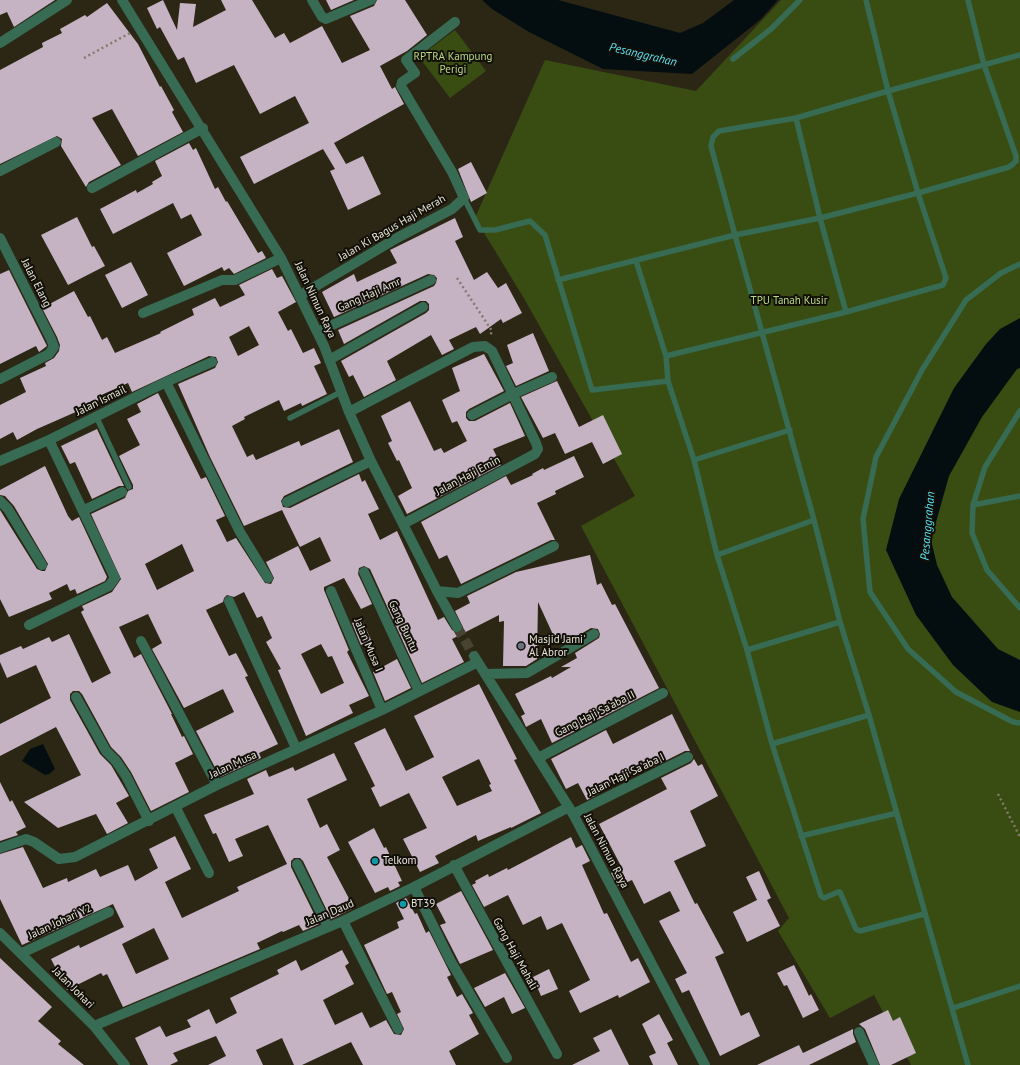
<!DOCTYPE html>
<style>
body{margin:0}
canvas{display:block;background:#2c2615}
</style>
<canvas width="1020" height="1065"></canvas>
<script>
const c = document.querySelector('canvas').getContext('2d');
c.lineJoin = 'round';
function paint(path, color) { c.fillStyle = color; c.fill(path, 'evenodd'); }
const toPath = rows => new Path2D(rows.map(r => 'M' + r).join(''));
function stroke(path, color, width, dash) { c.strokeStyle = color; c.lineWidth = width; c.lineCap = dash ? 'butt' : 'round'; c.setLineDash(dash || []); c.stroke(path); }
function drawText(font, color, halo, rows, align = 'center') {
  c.font = font + ' "PT Sans",sans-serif'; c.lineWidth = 4; c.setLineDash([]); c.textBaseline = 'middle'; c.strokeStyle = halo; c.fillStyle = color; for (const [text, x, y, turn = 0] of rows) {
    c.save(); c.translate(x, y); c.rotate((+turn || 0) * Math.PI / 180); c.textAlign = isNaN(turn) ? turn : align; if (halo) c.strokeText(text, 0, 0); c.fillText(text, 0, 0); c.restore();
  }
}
paint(toPath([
 [781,0,1020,0,1020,1065,911,1065,874,995,830,1018,778,931,789,918,581,526,635,496,525,300,475,218,545,60,696,91],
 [455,30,486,71,450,98,419,57]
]), '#394d13');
paint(toPath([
 [482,0,558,0,680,33,703,23,734,0,778,0,760,20,692,74,603,69,529,32,492,9],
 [1020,318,1020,368,1017,369,982,417,949,476,931,540,937,565,952,597,998,649,1020,660,1020,712,992,702,953,665,916,615,886,550,899,499,954,388,986,344,1000,329],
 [43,744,55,769,49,774,45,775,22,761,30,749]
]), '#040e10');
paint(toPath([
 [0,0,55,0,14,27,7,12,0,15],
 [163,0,177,30,180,3,196,4,193,27,226,10,221,0,252,0,275,38,284,33,290,43,322,26,342,63,370,50,350,16,374,6,377,0,405,0,427,35,407,51,380,66,392,89,395,87,404,104,334,143,346,164,363,156,381,194,348,210,330,171,335,169,323,149,254,184,240,157,309,123,295,96,260,114,234,65,196,83,184,57,178,60,160,27,157,29,147,8],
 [326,0,354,0,331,10],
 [107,3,138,44,160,87,161,86,174,110,172,112,183,132,138,156,112,109,92,118,121,165,89,182,86,187,61,146,62,139,57,136,0,164,0,70,43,47,42,43,62,33,60,29,85,15,87,17],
 [189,143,193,150,196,148,215,189,218,187,226,202,227,201,258,253,262,251,266,258,234,274,229,268,224,271,222,267,184,286,167,253,202,235,191,214,181,219,173,203,113,234,100,209,136,190,137,193,153,184,152,182,162,176,155,161],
 [471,162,487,193,471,202,458,169],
 [77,217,92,247,94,246,105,266,68,285,41,235],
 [455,218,463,237,455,241,474,280,487,272,498,288,506,283,522,313,503,323,501,319,480,334,476,327,449,340,454,349,442,355,431,335,387,361,396,380,364,397,353,375,349,377,341,361,426,313,429,310,429,304,426,301,420,301,344,344,338,330,434,286,436,283,437,278,434,275,428,274,334,317,322,292,354,274,357,282,397,263,390,250],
 [131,262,148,295,122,308,105,275],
 [272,269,277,278,282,276,296,302,278,312,288,331,291,329,303,353,314,348,321,363,314,366,327,394,302,406,301,403,284,411,279,400,244,417,245,419,232,426,247,457,253,454,256,460,299,441,301,446,339,429,353,462,284,496,281,501,283,507,290,508,359,474,362,482,365,480,379,509,368,514,380,540,397,531,438,620,444,617,452,630,457,633,462,631,463,627,455,611,470,603,467,596,516,572,590,555,597,585,601,583,612,605,615,604,659,688,552,743,541,719,526,727,521,716,525,714,515,694,551,676,552,678,571,667,561,667,577,658,575,653,599,638,600,634,598,629,591,628,569,641,567,636,556,641,538,602,537,659,526,666,503,666,504,621,499,622,499,615,452,639,464,662,422,683,370,569,364,566,359,568,358,574,372,604,361,609,344,578,324,587,324,590,349,650,347,652,369,696,349,705,353,713,306,736,278,670,281,669,266,642,272,638,262,616,257,618,244,592,234,597,227,595,224,598,223,602,206,610,229,656,236,653,248,676,245,677,278,744,259,753,261,758,220,777,196,731,234,712,223,689,184,708,152,649,162,643,148,614,119,627,134,658,141,654,172,714,171,714,182,737,184,736,193,754,175,763,189,792,151,811,131,772,121,757,111,747,82,694,79,691,73,691,70,694,70,700,100,754,111,765,129,796,116,803,128,823,107,834,96,814,58,828,24,802,81,775,56,727,0,756,0,724,51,698,36,665,7,678,0,662,0,655,21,646,23,649,49,637,52,642,69,634,92,683,111,673,81,612,84,610,82,606,112,592,121,579,91,514,125,498,128,491,133,489,133,485,119,456,140,445,127,419,141,412,137,404,158,393,201,479,206,477,225,516,216,520,227,542,236,538,265,583,271,584,274,578,266,562,298,546,310,571,331,561,320,537,300,547,282,510,244,526,210,457,178,384,215,368,218,362,216,357,209,356,132,392,128,383,97,397,99,400,78,411,37,429,17,440,13,432,0,439,0,405,26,392,20,378,46,366,45,363,54,358,59,351,60,345,57,337,42,308,74,291,88,317,90,316,102,340,107,337,115,353,161,333,160,332,194,315,192,309,215,298,220,307,245,295,239,285],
 [249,326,259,345,238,356,229,337],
 [182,544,194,571,157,590,145,564],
 [321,644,328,657,332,656,344,683,321,694,301,654],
 [9,270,47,346,39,352,36,346,0,364,0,274],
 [533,333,549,371,516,386,506,366,513,363,507,345],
 [484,354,504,391,469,409,466,412,466,418,469,421,475,421,510,403,525,436,493,449,501,465,407,514,398,496,412,488,399,460,397,461,388,443,392,441,381,416,410,401,434,451,441,448,444,453,467,441,457,421,452,423,442,400,460,391,452,368],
 [557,381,579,427,603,415,622,454,603,464,592,442,565,454,555,433,543,438,521,397],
 [97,429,124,486,119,486,92,499,75,462,70,464,61,446],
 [574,456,584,477,555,491,556,494,537,503,555,540,551,540,461,584,447,555,439,559,421,522,506,476,511,485,533,475,532,474,543,468,544,470],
 [45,466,68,516,72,521,79,517,107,577,105,581,77,594,75,589,70,591,67,584,49,593,52,599,50,600,9,617,0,599,0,510,37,569,42,571,45,571,48,564,14,506,5,496,0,495,0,490],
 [361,618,371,640,361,645,352,623],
 [397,659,411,688,385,701,373,672],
 [479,684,517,759,514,760,541,813,511,828,511,827,478,841,476,835,435,856,439,863,420,872,403,839,427,828,409,793,380,807,371,788,375,786,354,743,385,728,406,771,434,757,414,716],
 [479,759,491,784,489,785,492,791,457,806,442,777],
 [672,714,690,751,685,751,653,767,651,763,627,775,598,789,600,793,587,800,578,783,566,789,551,759,606,730,613,744],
 [334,753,347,780,307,799,320,828,327,824,340,850,327,857,354,908,331,919,303,861,300,858,294,858,291,861,291,867,319,924,303,931,299,925,283,932,282,931,257,943,260,949,123,1007,107,974,103,976,101,973,67,990,51,959,79,945,80,948,124,927,113,904,22,945,0,899,0,854,23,847,43,888,67,878,68,882,96,869,100,877,128,865,135,881,158,868,149,849,175,836,191,869,165,882,182,918,239,891,237,887,287,864,268,825,235,839,243,856,229,862,216,833,213,834,204,815,254,794,247,779,266,770,269,777,293,767,295,771],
 [154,928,169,959,136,974,122,944],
 [694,759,698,766,702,764,718,796,690,811,706,846,674,861,695,904,697,903,724,953,715,957,741,1016,749,1012,760,1036,720,1056,689,990,682,993,675,979,687,973,659,921,680,911,670,891,644,904,632,880,618,886,611,873,622,868,599,824,667,789,661,778,691,763],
 [0,782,10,802,12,800,26,827,16,832,18,835,0,841],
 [374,828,384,848,386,847,402,881,398,882,400,886,390,891,388,887,375,893,348,842],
 [571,837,576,848,582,845,590,861,582,865,604,914,607,913,631,962,638,958,650,982,619,998,618,995,580,1013,569,991,590,980,562,923,547,930,541,916,523,925,508,895,484,907,472,885,476,883,475,881,488,874,489,877,507,868,508,870],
 [759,871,771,898,767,900,780,926,747,942,733,912,757,900,746,877],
 [461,891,493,950,460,964,440,925,446,923,436,904],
 [406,898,415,914,417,913,426,933,429,931,451,975,447,977,457,997,462,994,473,1013,469,1015,479,1034,449,1051,456,1065,363,1065,351,1042,302,1065,294,1065,282,1038,256,1050,263,1065,208,1065,226,1056,216,1036,173,1053,178,1061,170,1065,148,1065,135,1038,160,1026,166,1037,191,1027,187,1020,209,1009,216,1024,237,1013,230,998,279,974,277,970,296,960,301,971,342,950,349,963,345,966,354,984,323,1000,335,1025,362,1012,370,1028,386,1020,394,1034,401,1035,404,1029,397,1014,401,1012,392,992,387,994,364,945,399,928,397,922,404,919,396,903],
 [0,958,52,1007,38,1021,61,1041,58,1044,84,1065,0,1065],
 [794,965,809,996,811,994,819,1010,803,1018,787,985,784,986,777,973],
 [549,969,558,989,541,996,533,977],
 [505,973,525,1008,512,1014,504,997,485,1007,474,988],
 [888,1010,893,1021,900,1017,916,1053,891,1065,880,1065,865,1029,859,1024],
 [659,1014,673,1040,667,1043,678,1065,653,1065,649,1056,656,1053,642,1024],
 [611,1029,629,1065,572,1065,600,1051,593,1038],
 [853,1029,853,1034,856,1042,809,1065,757,1065,799,1045,803,1053]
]), '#c5b3c3');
stroke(toPath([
 [457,627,474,656]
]), '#484232', 10, [10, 5]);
stroke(toPath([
 [84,58,130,33],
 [457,278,492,331,490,336],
 [998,794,1020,837]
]), '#807c6e', 2.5, [2, 3]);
stroke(toPath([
 [866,0,888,91,1020,55],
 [733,59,771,29,800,0],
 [796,118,888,91,918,193,1009,167,1013,164,1016,161,1016,156,984,65,968,0],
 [464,198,480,230,495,230,530,221,545,235,592,390,668,381],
 [636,261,666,356,668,381,694,460,717,555,747,650,772,744,821,896,824,898,838,892,840,892,856,929,860,931,924,914],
 [1020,264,1001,273,966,300,922,370,876,457,863,519,870,592,908,649,956,692,1013,722,1020,723],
 [558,280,735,235,820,218,918,193,946,278,943,285,846,312,666,356],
 [846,312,820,218,796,118,719,131,713,137,711,146,735,235,814,520,840,622,869,715,968,1065],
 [1020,411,985,467,973,505,1020,496],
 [96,416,129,487],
 [290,418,341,392],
 [694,460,790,430],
 [973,505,972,533,987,570,1020,608],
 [717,555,814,520],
 [747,650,840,622],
 [772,744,869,715],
 [801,836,897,813],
 [953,1008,1020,986]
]), '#376b54', 5.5);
stroke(toPath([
 [122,0,281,258,324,346,349,412,371,461,437,591,457,627],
 [312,0,322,17,326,19,371,0],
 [0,43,67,0],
 [0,171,56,142],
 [92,188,203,128],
 [0,238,51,339,54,347,49,354,0,379],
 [301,295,397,238,452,209,464,198,452,172,401,86,402,82,415,73,406,60,455,22],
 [143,313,222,280,235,280,281,258],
 [317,332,431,280],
 [329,360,423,307],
 [166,382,240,532,268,578],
 [349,412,473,347,485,346,492,351,536,443,538,449,535,454,403,524],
 [472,415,513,394,552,377],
 [0,461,49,440,166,382,212,362],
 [0,501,8,509,42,565],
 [287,502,371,461],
 [84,510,122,492],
 [364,572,419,691],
 [331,591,382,710],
 [437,591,458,593,554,546],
 [229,601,296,748],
 [29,625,109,586,115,578,49,440],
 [141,641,217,785],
 [474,656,573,814,705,1065],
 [486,674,527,673,594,634],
 [76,697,106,751,116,761,126,776,149,821],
 [538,758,663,693],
 [175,806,209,873],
 [573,814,688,757],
 [0,848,26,839,34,842,59,859,75,857,217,785,382,710,478,662],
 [297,864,328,927],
 [454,865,557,1054],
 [414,887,450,960,507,1058],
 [343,921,398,1029],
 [0,933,94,1026,125,1065],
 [22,953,109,912],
 [94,1026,343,921,414,887,569,807],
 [859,1032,874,1065]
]), '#376b54', 10);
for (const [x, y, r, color] of [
 [521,646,4,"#6b7280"],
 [375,861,4,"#0f9aa8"],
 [403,904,4,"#0f9aa8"]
]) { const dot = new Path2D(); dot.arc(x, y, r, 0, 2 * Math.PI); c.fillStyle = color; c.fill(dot); stroke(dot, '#120f08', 1.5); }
drawText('11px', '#b9db83', '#120f08', [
 ["RPTRA Kampung",453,57],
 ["Perigi",453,70],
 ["TPU Tanah Kusir",789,301]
]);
drawText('11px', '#e7e4d9', '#120f08', [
 ["Jalan Ki Bagus Haji Merah",392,228,-30],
 ["Jalan Elang",36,283,63],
 ["Gang Haji Amr",369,295,-24],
 ["Jalan Nimun Raya",315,300,65],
 ["Jalan Ismail",101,401,-26],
 ["Jalan Haji Emin",468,476,-28],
 ["Gang Buntu",403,626,65],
 ["Jalan Musa I",368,645,67],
 ["Gang Haji Sa'aba II",595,714,-27],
 ["Jalan Musa",233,765,-25],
 ["Jalan Haji Sa'aba I",626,775,-26],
 ["Jalan Nimun Raya",606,851,62],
 ["Jalan Daud",330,913,-23],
 ["Jalan Johari Y2",60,922,-25],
 ["Gang Haji Mahali",515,954,61],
 ["Jalan Johari",73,988,45]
]);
drawText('11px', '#e7e4d9', '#120f08', [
 ["Masjid Jami'",529,640],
 ["Al Abror",529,653],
 ["Telkom",383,861],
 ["BT39",411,904]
], 'left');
drawText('italic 12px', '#59e2f7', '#120f08', [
 ["Pesanggrahan",643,55,13],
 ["Pesanggrahan",928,526,-85]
]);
</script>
